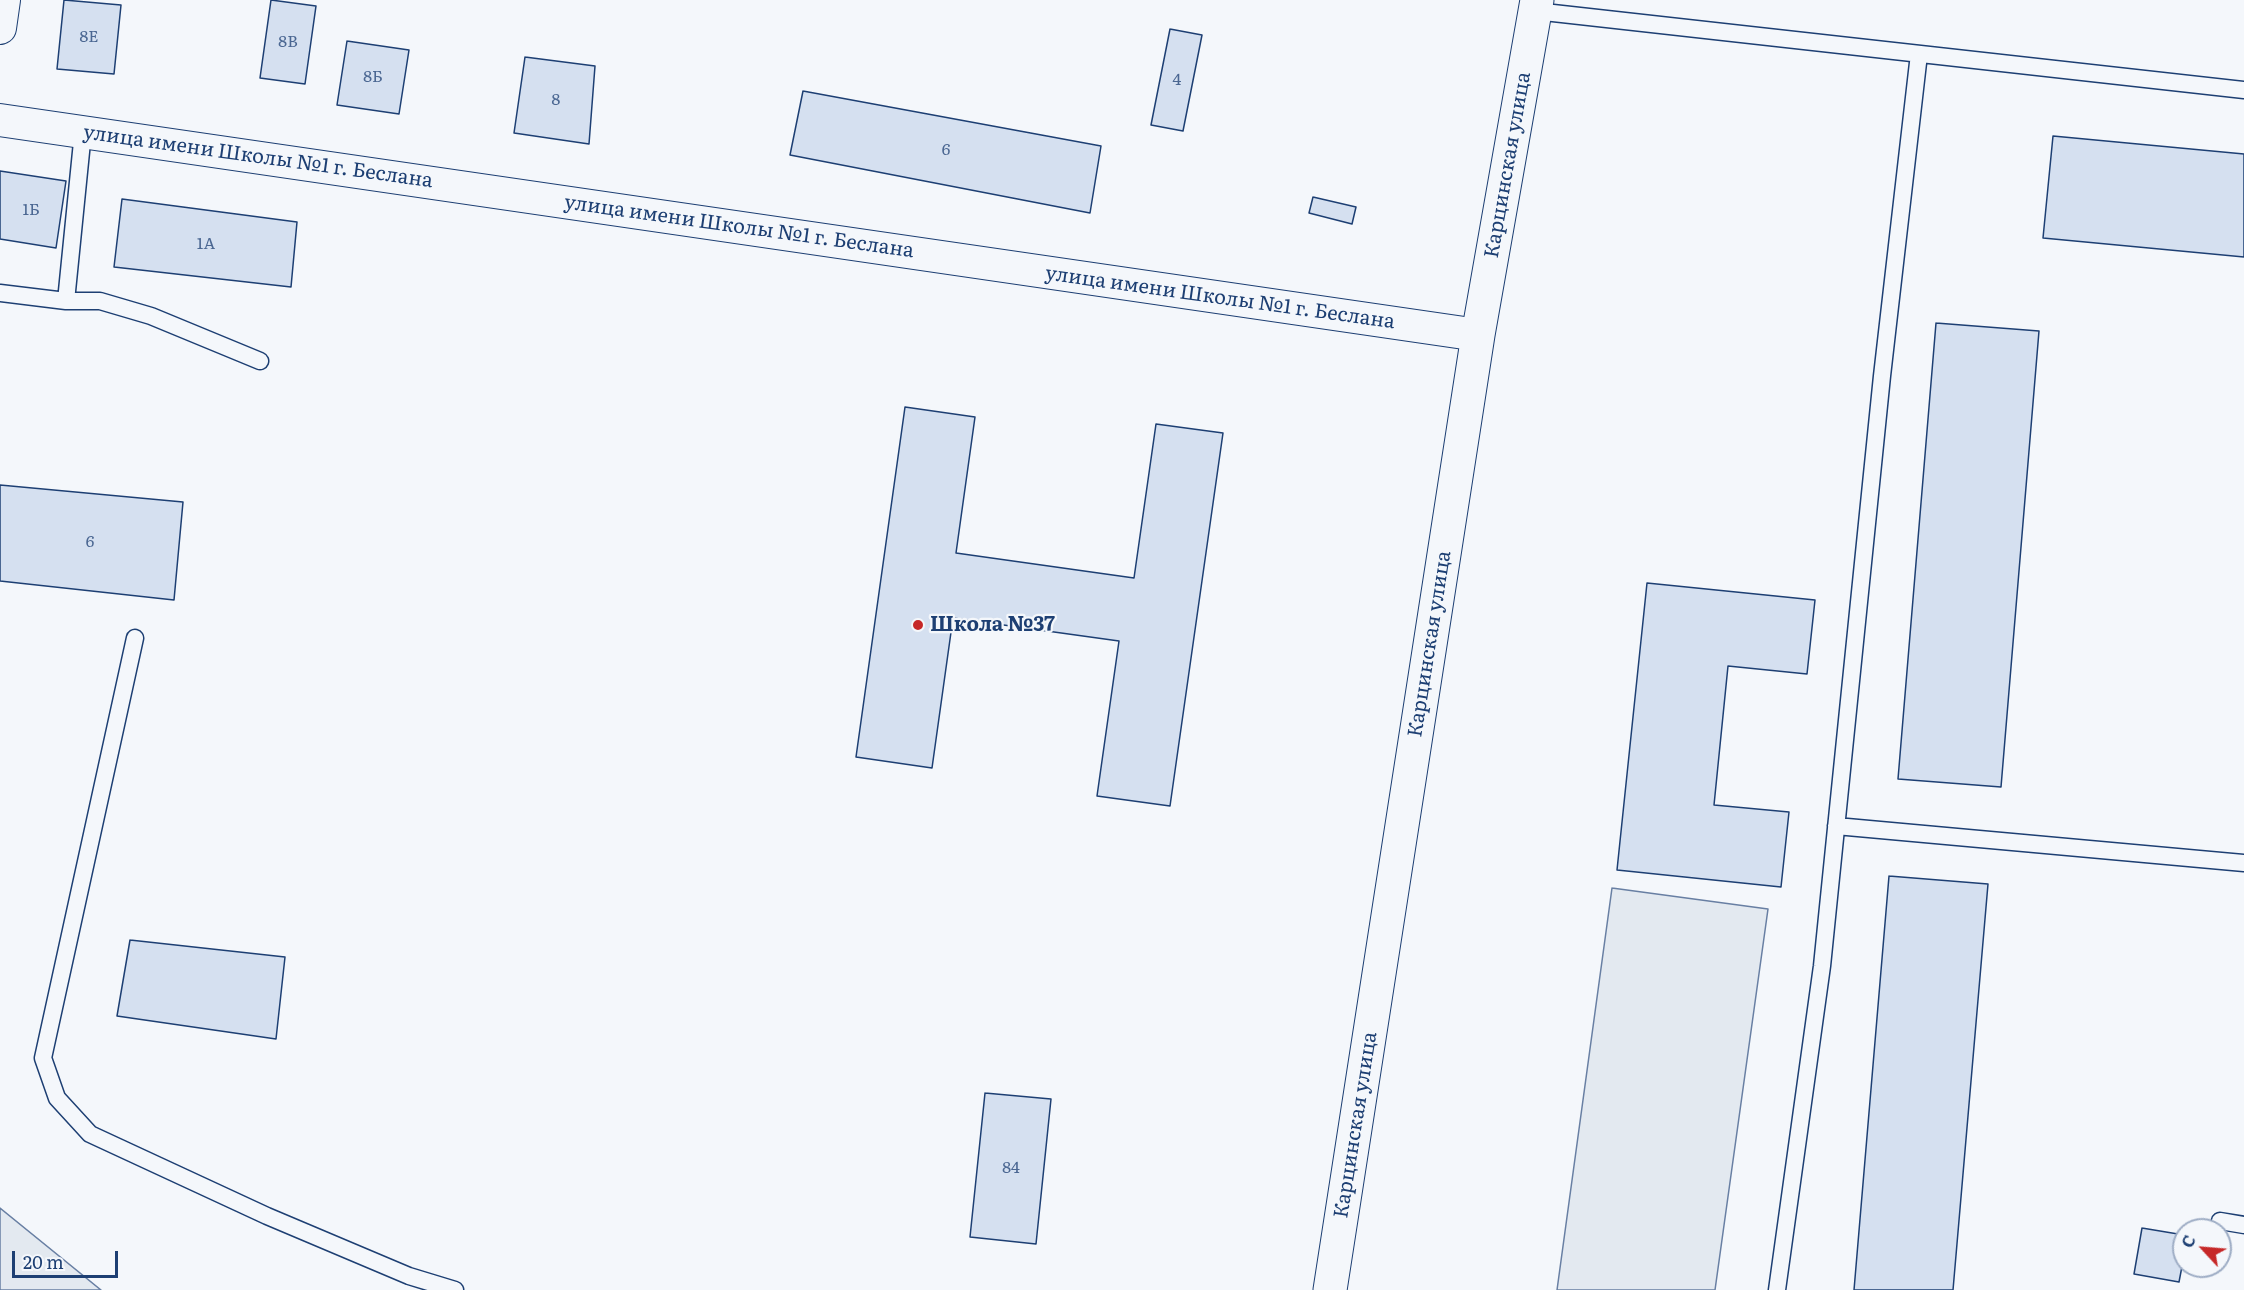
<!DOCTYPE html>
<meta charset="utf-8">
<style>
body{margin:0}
#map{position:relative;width:2244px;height:1290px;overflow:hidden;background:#f4f7fb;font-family:Literata,serif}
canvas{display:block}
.north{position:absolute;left:2172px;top:1218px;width:60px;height:60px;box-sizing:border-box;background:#f4f7fb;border:2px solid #9eadc5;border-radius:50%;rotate:296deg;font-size:16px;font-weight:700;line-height:24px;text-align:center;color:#1d3f73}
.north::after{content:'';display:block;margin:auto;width:21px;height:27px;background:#c62828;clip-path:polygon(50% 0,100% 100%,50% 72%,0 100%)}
.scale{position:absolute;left:12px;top:1251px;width:106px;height:27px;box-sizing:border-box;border:3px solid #1d3f73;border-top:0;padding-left:8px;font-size:18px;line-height:21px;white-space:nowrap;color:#1d3f73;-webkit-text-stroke:4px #f4f7fb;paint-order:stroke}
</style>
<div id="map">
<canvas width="2244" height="1290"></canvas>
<div class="north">С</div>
<div class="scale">20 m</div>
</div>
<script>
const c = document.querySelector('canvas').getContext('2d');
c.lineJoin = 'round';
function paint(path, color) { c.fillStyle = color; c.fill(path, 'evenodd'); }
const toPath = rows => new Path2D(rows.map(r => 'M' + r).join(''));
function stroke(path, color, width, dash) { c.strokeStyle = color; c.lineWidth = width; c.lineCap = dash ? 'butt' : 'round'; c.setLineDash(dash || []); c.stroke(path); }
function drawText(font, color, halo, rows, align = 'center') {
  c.font = font + ' Literata,serif'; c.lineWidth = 4.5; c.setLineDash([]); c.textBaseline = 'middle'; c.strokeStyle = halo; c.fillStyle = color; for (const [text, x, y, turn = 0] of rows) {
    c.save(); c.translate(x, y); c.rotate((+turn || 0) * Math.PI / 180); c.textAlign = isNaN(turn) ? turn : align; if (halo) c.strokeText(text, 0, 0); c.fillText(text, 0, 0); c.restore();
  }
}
const green = toPath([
 [1612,888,1768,909,1715,1290,1557,1290,1612,888],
 [0,1208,101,1290,0,1290,0,1208]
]);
paint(green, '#e3e9f0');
stroke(green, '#687fa3', 1.5);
const building = toPath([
 [64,0,121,5,114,74,57,69,64,0],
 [271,0,316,6,305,84,260,78,271,0],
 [1170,29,1202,35,1183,131,1151,125,1170,29],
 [347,41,409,50,399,114,337,105,347,41],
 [525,57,595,66,589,144,514,133,525,57],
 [803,91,1101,146,1090,213,790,155,803,91],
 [2053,136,2244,154,2244,257,2043,238,2053,136],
 [0,171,66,181,56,248,0,239,0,171],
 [1313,197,1356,207,1352,224,1309,213,1313,197],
 [122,199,297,222,291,287,114,267,122,199],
 [1936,323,2039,331,2001,787,1898,779,1936,323],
 [905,407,975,417,956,553,1134,578,1156,424,1223,433,1170,806,1097,796,1119,641,953,618,932,768,856,757,905,407],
 [0,485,183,502,174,600,0,581,0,485],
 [1647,583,1815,600,1807,674,1728,666,1714,805,1789,812,1781,887,1617,870,1647,583],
 [1889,876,1988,884,1953,1290,1854,1290,1889,876],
 [130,940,285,957,276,1039,117,1016,130,940],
 [985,1093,1051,1099,1036,1244,970,1237,985,1093],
 [2142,1228,2184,1235,2184,1256,2179,1282,2134,1274,2142,1228]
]);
paint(building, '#d5e0f0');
stroke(building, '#1d3f73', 1.5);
const lane = toPath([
 [1535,11,2244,90],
 [0,293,66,301,100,301,151,316,260,361],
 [66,301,83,132],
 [135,638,43,1058,57,1098,90,1134,267,1216,409,1276,455,1290],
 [1836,826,2244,863],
 [2220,1221,2244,1225],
 [1777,1290,1822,966,1882,376,1919,54]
]);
const street = toPath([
 [0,28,4,0],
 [0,120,1478,335]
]);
const secondary = toPath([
 [1330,1290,1478,335,1537,0]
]);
stroke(lane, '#1d3f73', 19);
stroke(street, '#1d3f73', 34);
stroke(secondary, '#1d3f73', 35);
stroke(lane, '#f4f7fb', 16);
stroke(street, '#f4f7fb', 32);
stroke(secondary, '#f4f7fb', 33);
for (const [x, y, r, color] of [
 [918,625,6,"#c62828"]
]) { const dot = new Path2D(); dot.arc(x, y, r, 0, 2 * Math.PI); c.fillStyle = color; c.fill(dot); stroke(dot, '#f4f7fb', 2); }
drawText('16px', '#4b6792', null, [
 ["8Е",89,37],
 ["8В",288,42],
 ["8Б",373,77],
 ["4",1177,80],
 ["8",556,100],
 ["6",946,150],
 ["1Б",31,210],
 ["1А",206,244],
 ["6",90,542],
 ["84",1011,1168]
]);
drawText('20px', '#1d3f73', '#f4f7fb', [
 ["улица имени Школы №1 г. Беслана",258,157,8],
 ["Карцинская улица",1508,165,-80],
 ["улица имени Школы №1 г. Беслана",739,227,8],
 ["улица имени Школы №1 г. Беслана",1220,298,8],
 ["Карцинская улица",1430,644,-81],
 ["Карцинская улица",1356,1125,-81]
]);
drawText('bold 20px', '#1d3f73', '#f4f7fb', [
 ["Школа №37",930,625]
], 'left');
</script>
